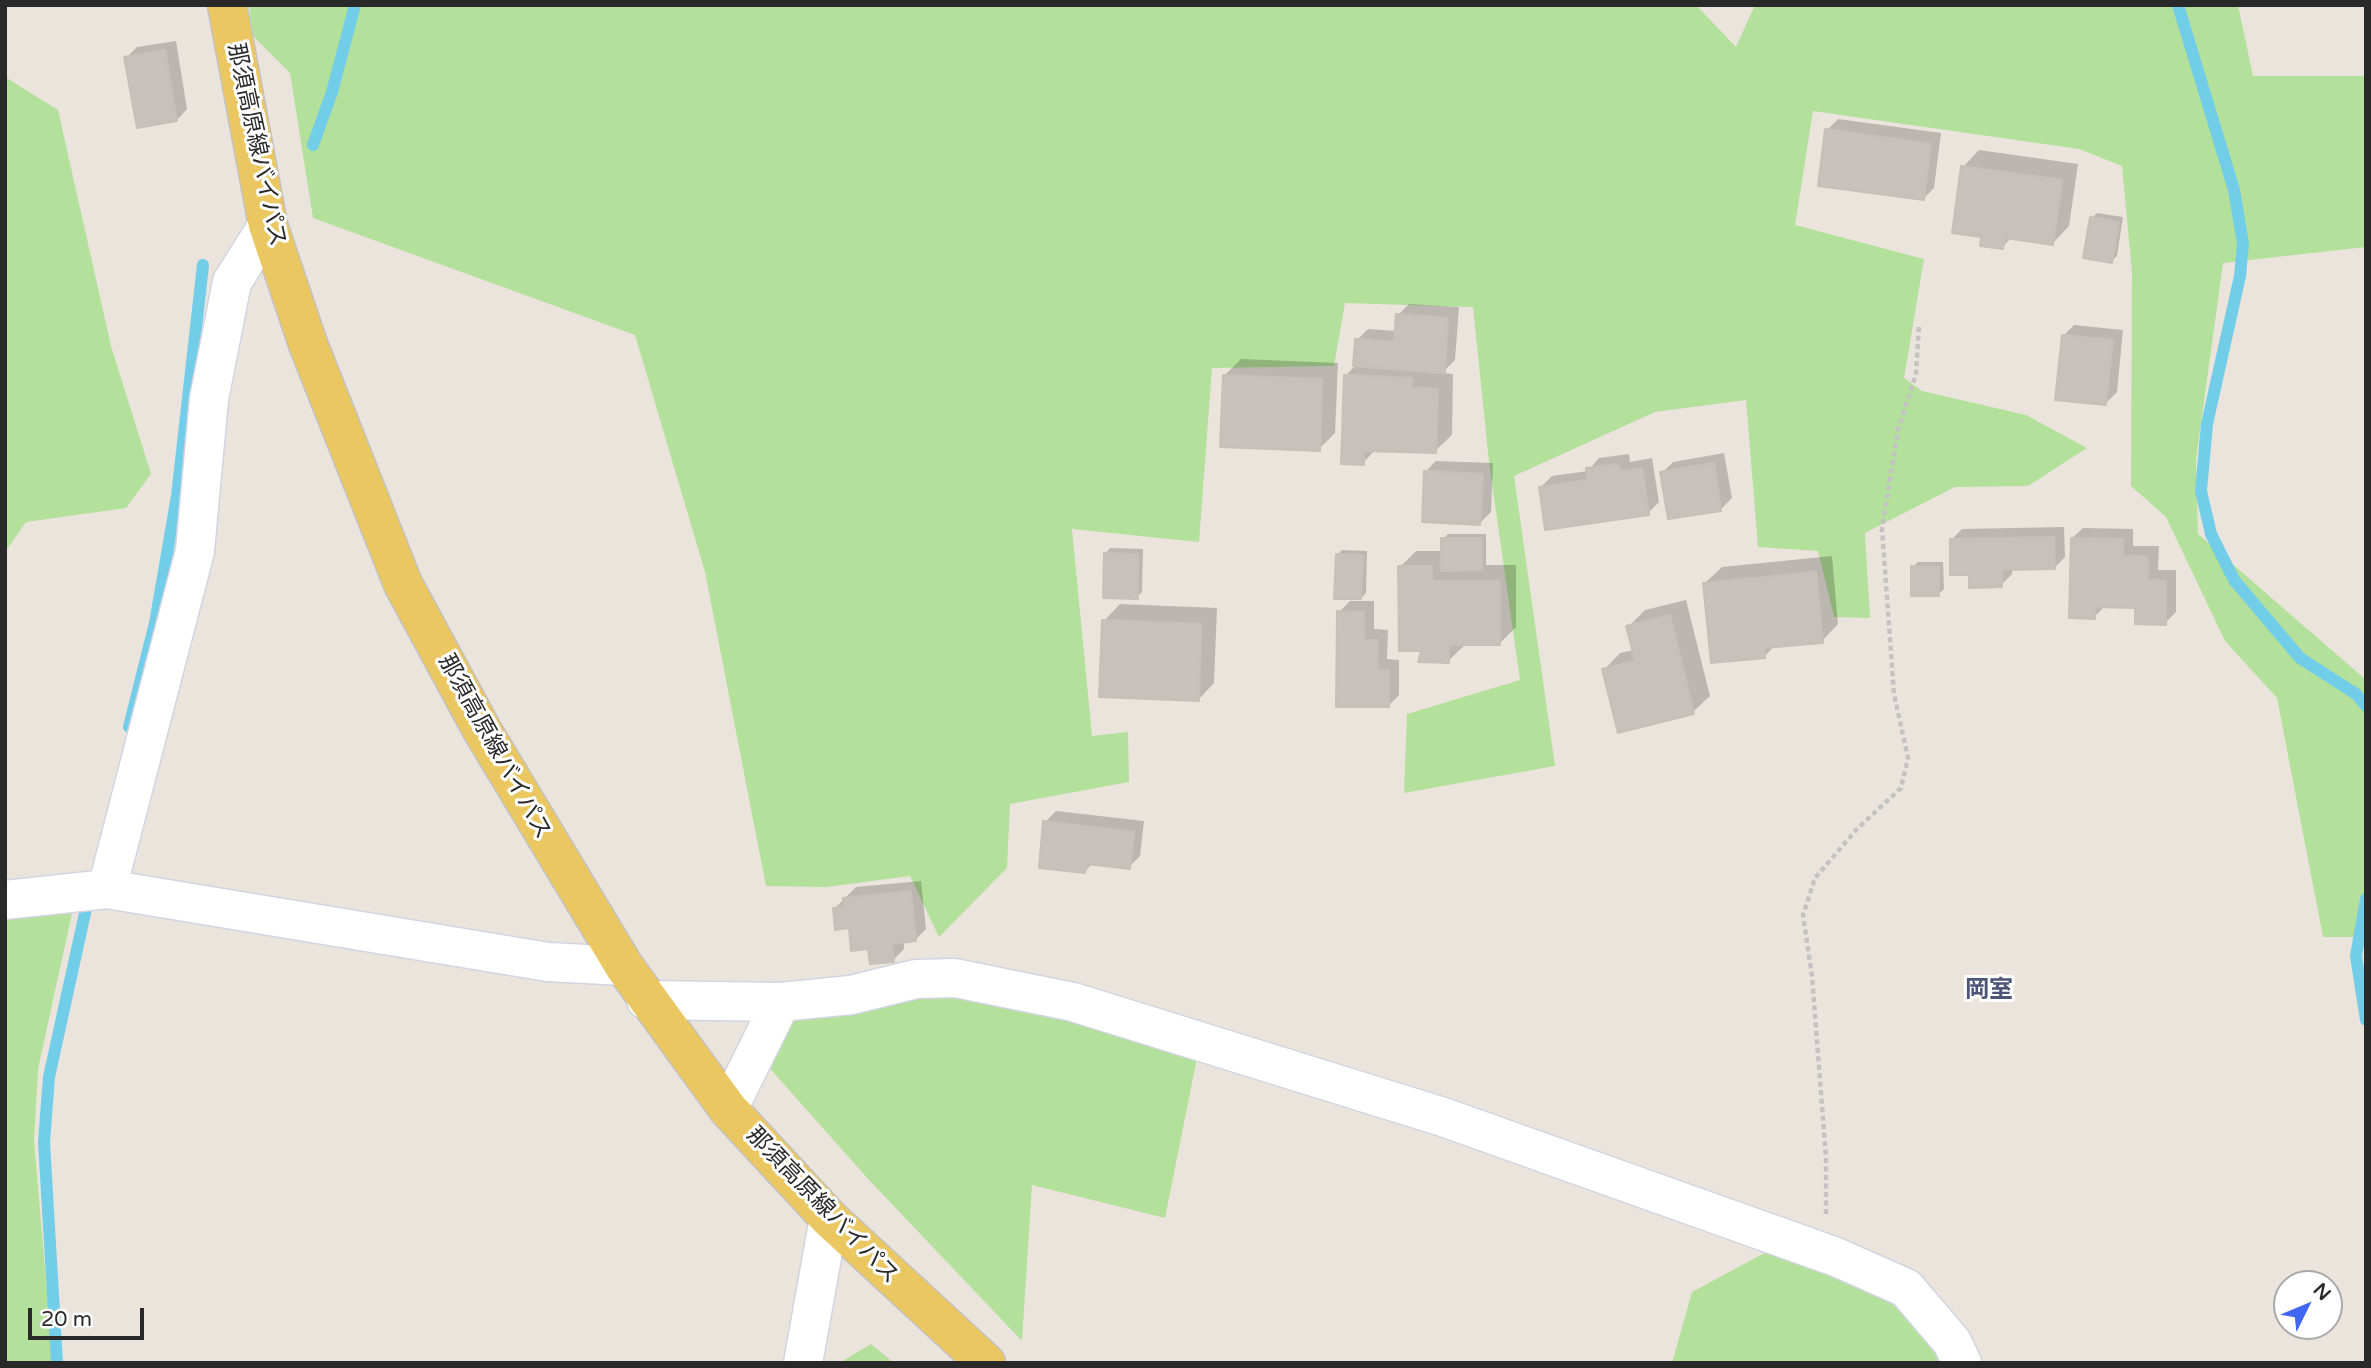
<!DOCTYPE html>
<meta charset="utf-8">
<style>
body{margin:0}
#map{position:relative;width:2371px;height:1368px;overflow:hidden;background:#ebe4dc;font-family:"Varela Round",sans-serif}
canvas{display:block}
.frame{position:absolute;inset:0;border:7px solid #292929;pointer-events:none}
.north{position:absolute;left:2273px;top:1270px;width:70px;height:70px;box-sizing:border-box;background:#fff;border:2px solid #a9a9a9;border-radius:50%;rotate:47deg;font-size:19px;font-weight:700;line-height:28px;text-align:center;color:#292929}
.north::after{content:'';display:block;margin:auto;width:24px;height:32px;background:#4167f2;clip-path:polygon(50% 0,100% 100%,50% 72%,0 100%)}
.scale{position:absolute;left:28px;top:1308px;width:116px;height:32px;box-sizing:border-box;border:4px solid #292929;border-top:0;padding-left:9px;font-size:21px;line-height:24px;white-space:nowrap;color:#292929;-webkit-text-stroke:5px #fff;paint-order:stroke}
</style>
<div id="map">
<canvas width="2371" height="1368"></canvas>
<div class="frame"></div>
<div class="north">N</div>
<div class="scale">20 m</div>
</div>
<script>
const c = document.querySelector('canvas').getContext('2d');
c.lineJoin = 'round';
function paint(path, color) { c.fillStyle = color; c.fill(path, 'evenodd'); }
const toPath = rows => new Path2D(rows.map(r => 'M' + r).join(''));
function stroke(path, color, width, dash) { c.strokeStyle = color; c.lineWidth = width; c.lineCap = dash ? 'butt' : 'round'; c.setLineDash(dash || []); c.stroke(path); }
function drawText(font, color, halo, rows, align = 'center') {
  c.font = font + ' "Varela Round","Noto Sans JP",sans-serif'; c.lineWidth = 6; c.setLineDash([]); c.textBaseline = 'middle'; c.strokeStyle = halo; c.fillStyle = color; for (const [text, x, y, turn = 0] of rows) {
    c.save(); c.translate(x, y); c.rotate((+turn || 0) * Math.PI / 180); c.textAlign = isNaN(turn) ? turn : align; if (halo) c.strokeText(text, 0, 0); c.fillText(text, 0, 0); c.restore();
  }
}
paint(toPath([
 [249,5,1696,5,1736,47,1755,5,2238,5,2253,76,2366,76,2366,247,2223,263,2196,460,2198,534,2366,680,2366,937,2323,937,2277,698,2225,641,2166,517,2131,486,2132,273,2122,166,2079,149,1813,111,1795,225,1924,259,1904,378,1922,391,2026,415,2087,448,2028,486,1955,487,1865,533,1870,618,1834,617,1818,551,1758,547,1746,400,1655,412,1514,476,1555,766,1404,793,1407,714,1520,680,1489,462,1473,307,1345,303,1334,366,1212,368,1199,542,1072,529,1092,736,1128,732,1129,782,1010,804,1007,868,939,937,910,876,826,887,766,886,705,572,635,335,313,218,290,73,253,36],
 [5,77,58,110,111,346,151,474,126,508,26,522,5,552],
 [72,913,38,1069,34,1140,53,1363,6,1363,5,917],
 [921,988,985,994,1198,1053,1165,1218,1032,1185,1022,1341,870,1181,765,1063,790,1016],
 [1772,1249,1881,1288,1950,1363,1672,1363,1692,1292],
 [871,1344,894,1363,843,1363,844,1360]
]), '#b3e09a');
paint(toPath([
 [176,41,187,109,177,120,126,58,137,47],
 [1838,119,1941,133,1934,188,1923,199,1827,130],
 [1979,150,2078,164,2069,226,2053,243,2012,237,2002,247,1983,236,1963,167],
 [2097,213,2123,217,2117,256,2111,261,2092,218],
 [1409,304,1459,307,1455,360,1442,373,1453,374,1452,435,1435,451,1376,449,1363,463,1345,376,1355,366,1357,340,1368,329,1397,331,1398,315],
 [2074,325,2123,330,2117,392,2106,403,2063,336],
 [1241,359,1338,363,1335,433,1319,449,1225,375],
 [1724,453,1732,498,1721,509,1662,473,1673,462],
 [1629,454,1630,462,1652,458,1659,502,1648,513,1541,487,1552,476,1588,471,1599,458],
 [1436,461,1493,463,1491,512,1480,523,1425,472],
 [2064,527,2065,557,2054,568,2012,568,2012,574,2001,585,1970,573,1951,540,1962,529],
 [2083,528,2133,529,2133,546,2159,546,2158,570,2176,570,2176,612,2165,623,2137,606,2105,606,2094,617,2072,538],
 [1448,534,1486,534,1486,565,1516,565,1516,627,1500,643,1465,645,1448,661,1423,650,1400,567,1416,551,1443,551,1443,539],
 [1110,548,1143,549,1142,592,1137,597,1105,554],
 [1342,550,1367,551,1366,593,1361,598,1337,555],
 [1832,556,1838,624,1822,641,1775,645,1765,656,1705,583,1722,567],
 [1918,562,1943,562,1944,589,1939,594,1913,567],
 [1686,600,1710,696,1693,712,1604,670,1620,653,1634,650,1628,627,1645,610],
 [1350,601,1374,601,1374,629,1388,630,1387,659,1399,660,1399,695,1388,706,1339,612],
 [1120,604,1217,608,1214,683,1198,700,1104,621],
 [1056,811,1144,821,1140,856,1129,867,1093,863,1085,871,1045,822],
 [921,881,926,929,915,940,904,941,904,949,893,960,870,947,834,909,856,887]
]), '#0003');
stroke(toPath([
 [2178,5,2234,190,2243,244,2240,276,2207,424,2201,491,2211,534,2234,580,2300,658,2356,694,2366,706],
 [313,145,332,92,355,5],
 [129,727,155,623,177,496,203,265],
 [2366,899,2356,956,2366,1020],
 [57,1363,44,1142,49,1077,89,895]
]), '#72cde9', 12);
const building = toPath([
 [165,50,177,121,137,128,124,57,165,50],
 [1825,129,1931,144,1924,200,1818,186,1825,129],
 [1961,166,2062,180,2053,245,2005,238,2003,249,1980,246,1981,237,1952,233,1961,166],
 [2090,217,2119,222,2112,263,2083,258,2090,217],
 [1396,314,1448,318,1445,373,1353,366,1355,339,1394,342,1396,314],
 [2062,335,2113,340,2106,405,2055,400,2062,335],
 [1223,375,1322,379,1320,451,1220,447,1223,375],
 [1344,375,1412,378,1412,388,1438,389,1436,453,1364,451,1364,465,1341,464,1344,375],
 [1714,463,1721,511,1668,519,1660,472,1714,463],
 [1618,464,1620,472,1642,468,1649,515,1545,530,1539,487,1588,480,1586,468,1618,464],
 [1424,471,1483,474,1480,525,1422,522,1424,471],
 [2054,537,2055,569,2002,570,2002,587,1969,588,1969,575,1950,575,1950,539,2054,537],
 [1441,538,1482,538,1482,570,1441,571,1441,538],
 [2071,538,2123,539,2123,556,2148,557,2148,580,2166,581,2166,625,2135,624,2135,608,2095,607,2095,619,2069,618,2071,538],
 [1104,553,1138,554,1138,599,1103,598,1104,553],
 [1336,554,1363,555,1361,599,1334,599,1336,554],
 [1398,566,1432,566,1432,581,1500,581,1500,645,1449,645,1449,663,1418,662,1421,651,1399,651,1398,566],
 [1911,566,1939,567,1939,596,1911,596,1911,566],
 [1816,572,1823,643,1764,648,1765,658,1711,663,1703,583,1816,572],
 [1337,611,1364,612,1364,640,1378,640,1377,670,1389,670,1389,707,1336,707,1337,611],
 [1670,615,1694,714,1618,733,1602,669,1635,661,1626,626,1670,615],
 [1102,620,1201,624,1199,701,1099,697,1102,620],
 [1043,821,1134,832,1130,869,1087,864,1085,873,1039,868,1043,821],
 [911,891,916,941,892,944,894,962,870,964,868,949,851,951,849,928,835,930,833,908,844,907,843,898,911,891]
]);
paint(building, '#c6c1bb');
stroke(building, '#c6c0b6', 2);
const minor = toPath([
 [107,889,195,551,209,399,232,282,268,225],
 [5,900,107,889,548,962,624,966],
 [646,1000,781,1002,851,995,916,979,955,978,1073,1002,1443,1117,1836,1257,1906,1288,1952,1342,1962,1363],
 [728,1109,781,1002],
 [803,1363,829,1218]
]);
const major = toPath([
 [227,5,268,225,308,344,403,584,482,730,624,966,728,1109,829,1218,986,1363]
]);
stroke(minor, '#d1d5e2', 41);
stroke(major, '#c3c3c3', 41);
stroke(toPath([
 [1826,1214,1826,1158,1812,976,1803,915,1815,878,1857,829,1901,788,1908,758,1894,694,1882,529,1898,430,1916,374,1919,325]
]), '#c3c3c3', 4.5, [5, 3.5]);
stroke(minor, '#fff', 38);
stroke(major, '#ebc761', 38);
drawText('23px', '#292929', '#fff', [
 ["那須高原線バイパス",256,145,78],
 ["那須高原線バイパス",494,747,61],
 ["那須高原線バイパス",822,1206,46]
]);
drawText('bold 24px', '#4c5578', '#fff', [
 ["岡室",1989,991]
]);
</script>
